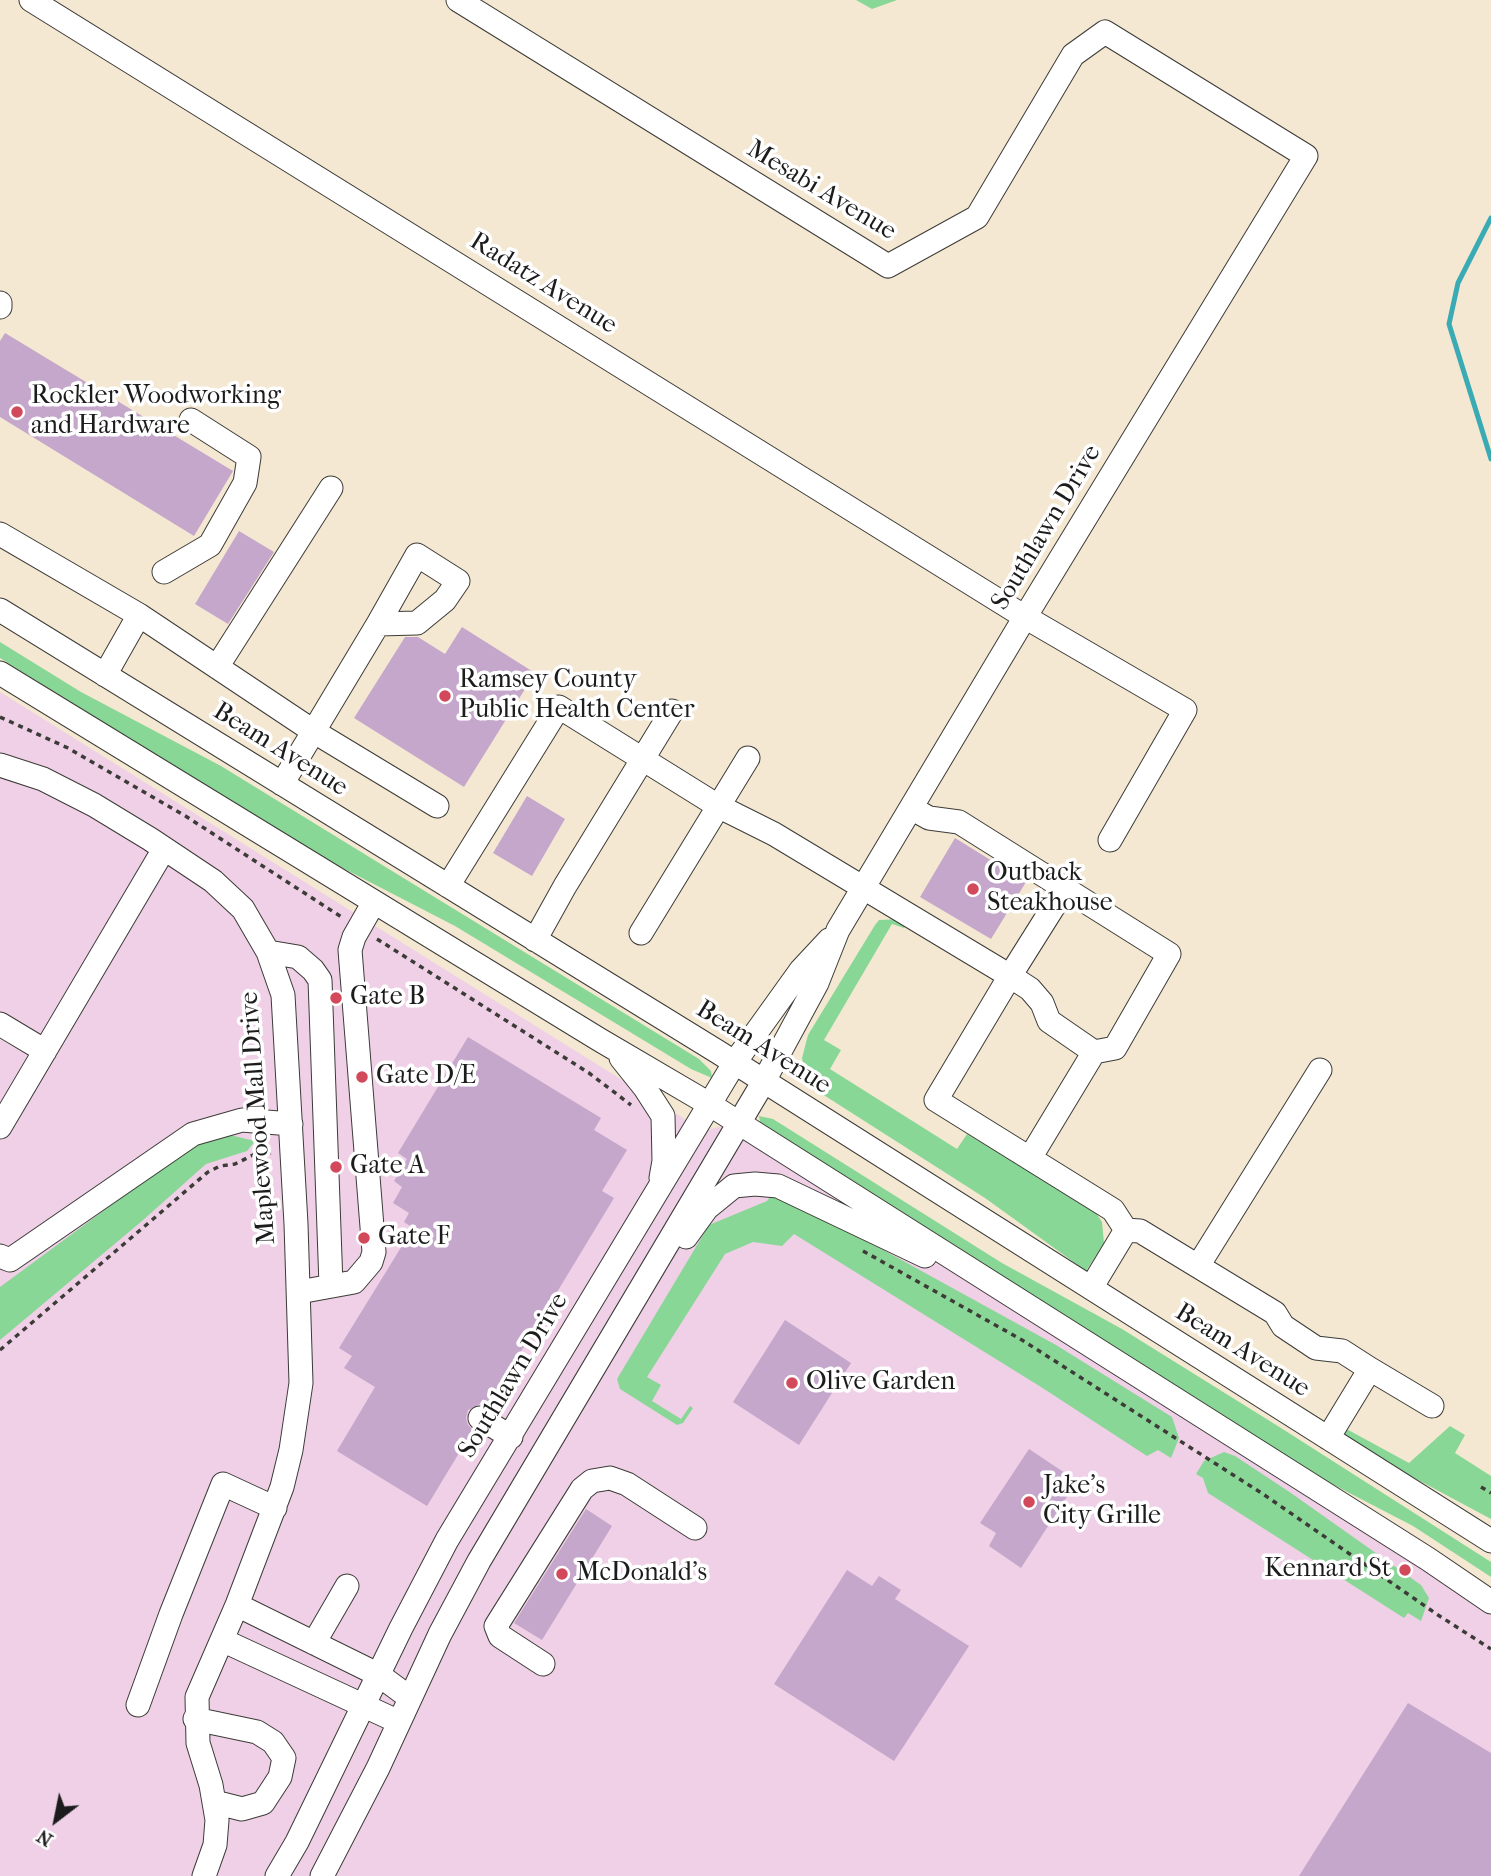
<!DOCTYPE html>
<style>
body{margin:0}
#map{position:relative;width:1491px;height:1876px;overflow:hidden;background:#f4e8d2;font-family:"IM FELL French Canon",serif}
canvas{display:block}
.north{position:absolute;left:21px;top:1785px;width:70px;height:70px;-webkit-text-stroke:5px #fff;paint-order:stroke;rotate:212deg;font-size:19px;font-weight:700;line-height:28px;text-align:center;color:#1c1c1c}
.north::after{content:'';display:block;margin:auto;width:24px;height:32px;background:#1c1c1c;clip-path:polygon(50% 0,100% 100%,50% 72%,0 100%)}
</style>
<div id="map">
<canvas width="1491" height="1876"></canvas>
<div class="north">N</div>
</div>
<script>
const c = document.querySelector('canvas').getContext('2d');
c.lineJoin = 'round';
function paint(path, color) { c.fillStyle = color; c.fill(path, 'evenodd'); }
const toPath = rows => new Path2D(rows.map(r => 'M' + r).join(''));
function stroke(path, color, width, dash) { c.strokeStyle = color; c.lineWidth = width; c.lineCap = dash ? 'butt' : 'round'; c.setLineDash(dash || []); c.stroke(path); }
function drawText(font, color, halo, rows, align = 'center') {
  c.font = font + ' "IM FELL French Canon",serif'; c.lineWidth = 7; c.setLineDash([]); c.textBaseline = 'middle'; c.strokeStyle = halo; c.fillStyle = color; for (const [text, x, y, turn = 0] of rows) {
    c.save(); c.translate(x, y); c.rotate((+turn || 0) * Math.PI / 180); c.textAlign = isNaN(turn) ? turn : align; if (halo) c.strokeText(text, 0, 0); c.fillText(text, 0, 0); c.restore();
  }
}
paint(toPath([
 [0,692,696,1126,696,1133,734,1123,1491,1603,1491,1876,0,1876]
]), '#efd0e6');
paint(toPath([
 [856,0,897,0,872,9],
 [0,642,81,692,221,766,410,882,699,1059,711,1071,712,1078,691,1069,455,926,331,862,157,757,0,658],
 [900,919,907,923,904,928,892,924,824,1040,841,1050,830,1069,957,1149,967,1134,1094,1210,1102,1222,1104,1243,1086,1271,985,1198,819,1092,806,1078,802,1058,808,1035,875,925,879,920],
 [759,1116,773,1119,1002,1263,1122,1329,1281,1428,1491,1562,1491,1577,1413,1526,1278,1456,770,1133,760,1122],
 [230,1135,255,1141,247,1151,206,1164,142,1221,0,1340,0,1287,193,1145],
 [772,1194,787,1197,1056,1345,1172,1417,1179,1438,1171,1458,1158,1450,1147,1456,1041,1387,794,1234,782,1246,753,1242,725,1254,647,1377,661,1385,652,1401,681,1419,690,1406,693,1408,683,1423,677,1425,620,1389,617,1379,709,1225,767,1201],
 [1341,1426,1409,1463,1450,1426,1465,1435,1455,1453,1491,1476,1491,1519,1349,1443,1337,1432],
 [1224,1452,1235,1456,1291,1493,1421,1585,1429,1598,1421,1621,1408,1613,1404,1618,1208,1493,1203,1478,1196,1474,1204,1461]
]), '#89d796');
stroke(toPath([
 [1491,218,1458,283,1449,324,1491,459]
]), '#3aabb4', 5);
paint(toPath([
 [5,333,233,471,194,536,0,417,0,341],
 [239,531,274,552,228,624,195,604],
 [462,627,535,673,464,787,354,718,405,637,418,637,445,654],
 [527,796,565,819,532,876,493,853],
 [955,838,1026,882,991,939,920,897],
 [468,1037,601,1118,594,1130,627,1150,602,1191,614,1198,488,1406,480,1404,468,1410,466,1418,468,1425,473,1430,427,1506,337,1451,375,1387,344,1368,352,1356,339,1348,413,1228,404,1222,409,1213,393,1203,402,1187,394,1181,407,1159,398,1153],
 [785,1320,851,1363,799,1445,733,1402],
 [1029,1449,1077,1481,1021,1568,989,1546,996,1533,980,1523],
 [586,1509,612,1526,542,1640,514,1623],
 [847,1570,872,1586,879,1576,901,1590,895,1599,969,1646,894,1761,774,1684],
 [1408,1703,1491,1753,1491,1876,1299,1876]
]), '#c5a7cb');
const minor = toPath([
 [31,0,1025,617,1185,710,1110,840],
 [0,303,0,307],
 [0,534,139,615,105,675],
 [164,572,210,545,245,483,249,457,191,420],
 [0,610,718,1052,1491,1541],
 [139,615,313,731,437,806],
 [217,667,331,488],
 [0,673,600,1040,709,1104,1428,1559,1491,1602],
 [0,765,43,779,94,805,150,839,213,881,243,909,268,952,283,995,296,1224,301,1383,291,1450,282,1487,237,1605,197,1697,198,1743,211,1785,217,1820,215,1845,204,1876],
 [282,784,378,624,417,623,445,600,458,581,417,555,378,624],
 [911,808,929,818,959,822,1169,954,1115,1048,1094,1052,1049,1021,1042,1003,1030,989,1010,976,1064,890],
 [448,886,559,707,718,806,774,834,1010,976,936,1100,1113,1210,1126,1230,1091,1288],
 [641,933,748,758],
 [535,940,565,886,672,711],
 [268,952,298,957,313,970,320,980,331,1285],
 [0,1024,45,1051],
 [621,1058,645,1088,663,1116,664,1161,661,1178],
 [0,1127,164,849],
 [1030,1158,1094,1052],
 [1126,1230,1140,1231,1275,1313,1283,1326,1316,1348,1342,1351,1370,1369],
 [686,1237,707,1208,734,1186,755,1184,778,1186,925,1256],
 [0,1256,10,1260,193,1134,242,1120,291,1124],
 [1198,1266,1320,1070],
 [299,1292,354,1282,371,1262,374,1252,350,950,354,937,374,902],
 [480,1418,511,1437],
 [1328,1438,1370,1369,1432,1406],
 [237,1605,379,1675,410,1698],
 [222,1640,399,1722],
 [314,1643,347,1586],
 [543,1664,500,1636,496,1626,582,1489,592,1481,610,1478,627,1484,695,1528],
 [138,1705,171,1614,223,1484,275,1508],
 [195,1719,257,1732,273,1742,284,1758,280,1777,263,1803,242,1809,214,1802],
 [277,1876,297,1842,401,1628,447,1540,735,1062,801,970,829,940],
 [322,1876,378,1768,440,1634,479,1561,764,1081,817,983,838,930,1025,617,1306,156,1105,32,1073,55,977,217,888,266,458,0]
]);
stroke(minor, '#3c3b37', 25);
stroke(toPath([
 [0,717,68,748,187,817,343,918],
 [377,939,589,1073,631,1105],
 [863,1251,1022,1340,1263,1494,1438,1615,1491,1649],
 [0,1350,208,1172,220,1166,235,1164,253,1155,271,1153],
 [1481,1487,1491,1493]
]), '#3c3b37', 3.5, [5, 5]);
stroke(minor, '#fff', 23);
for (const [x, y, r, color] of [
 [17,412,7,"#d1495b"],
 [445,696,7,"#d1495b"],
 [973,889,7,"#d1495b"],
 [336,998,7,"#d1495b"],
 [362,1077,7,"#d1495b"],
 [336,1167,7,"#d1495b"],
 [364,1238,7,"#d1495b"],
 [792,1383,7,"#d1495b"],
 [1029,1502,7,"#d1495b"],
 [1405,1570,7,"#d1495b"],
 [562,1574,7,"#d1495b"]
]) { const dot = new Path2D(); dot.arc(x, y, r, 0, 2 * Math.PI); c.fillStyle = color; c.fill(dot); stroke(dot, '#fff', 2.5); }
drawText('26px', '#1c1c1c', '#fff', [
 ["Mesabi Avenue",821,191,31],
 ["Radatz Avenue",543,284,32],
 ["Southlawn Drive",1047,528,-59],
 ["Beam Avenue",280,750,32],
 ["Beam Avenue",763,1048,32],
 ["Maplewood Mall Drive",259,1118,-94],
 ["Beam Avenue",1242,1351,32],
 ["Southlawn Drive",514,1376,-59]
]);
drawText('26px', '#1c1c1c', '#fff', [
 ["Rockler Woodworking",31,397],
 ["and Hardware",31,427],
 ["Ramsey County",459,681],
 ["Public Health Center",459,711],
 ["Outback",987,874],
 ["Steakhouse",987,904],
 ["Gate B",350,998],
 ["Gate D/E",376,1077],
 ["Gate A",350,1167],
 ["Gate F",378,1238],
 ["Olive Garden",806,1383],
 ["Jake's",1043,1487],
 ["City Grille",1043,1517],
 ["Kennard St",1391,1570,"right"],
 ["McDonald's",576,1574]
], 'left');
</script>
